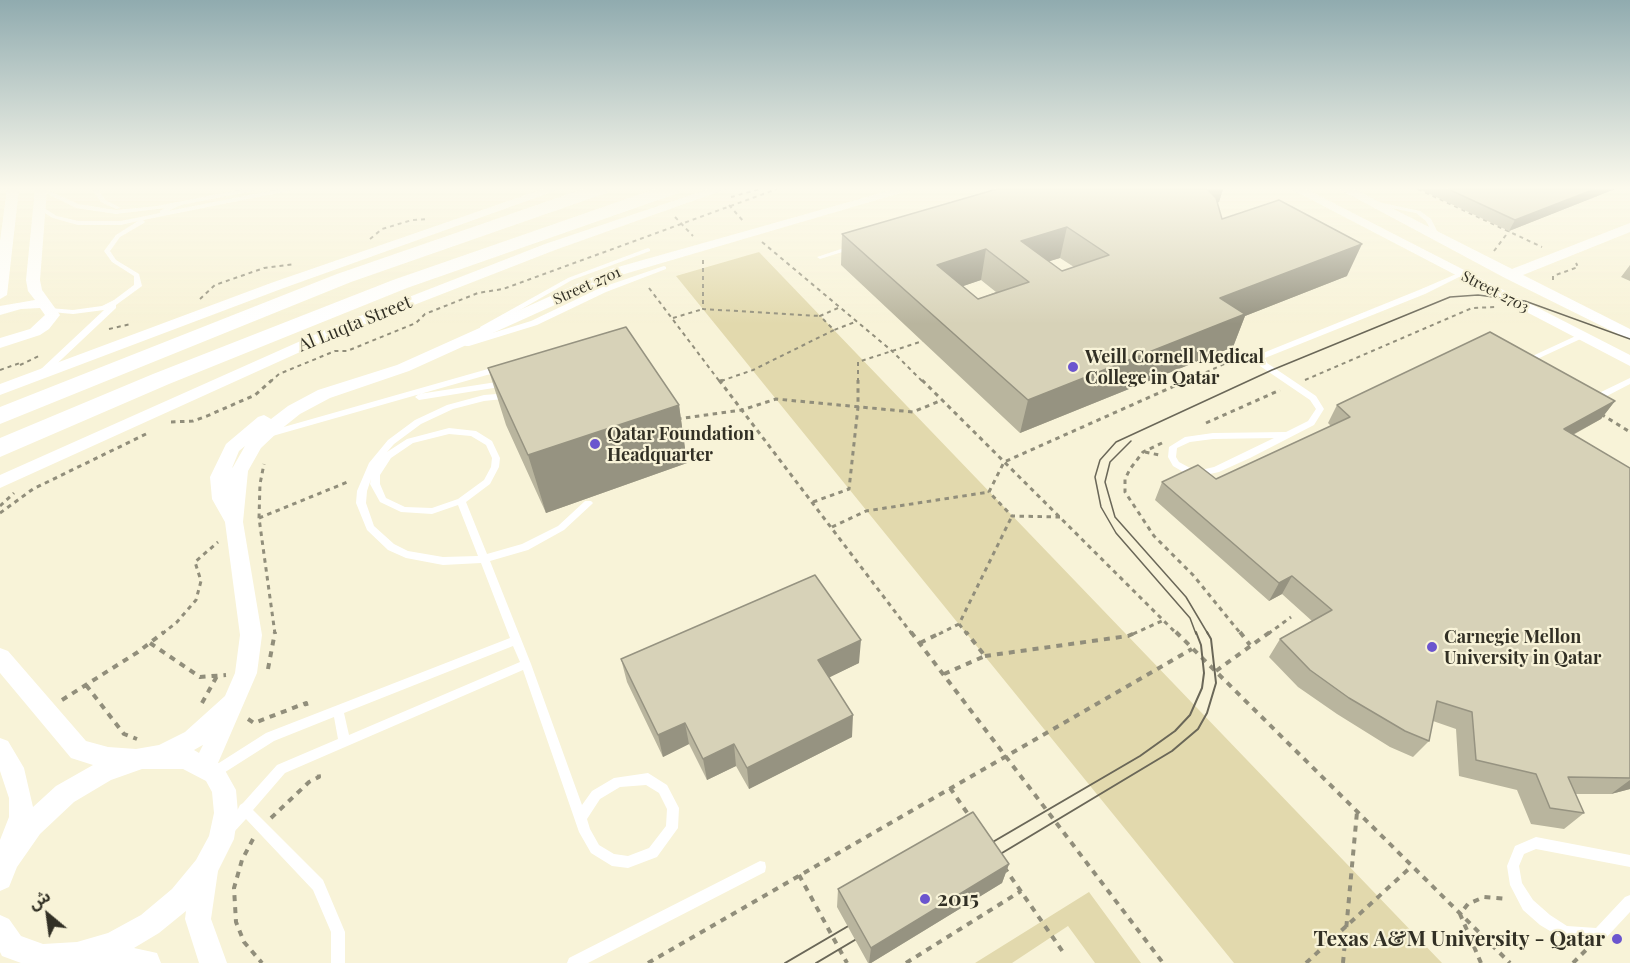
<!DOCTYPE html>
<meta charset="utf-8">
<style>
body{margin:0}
#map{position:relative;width:1630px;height:963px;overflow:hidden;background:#f8f3d8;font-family:"Playfair Display","Noto Sans Arabic",serif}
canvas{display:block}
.north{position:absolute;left:18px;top:885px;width:60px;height:60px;-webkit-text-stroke:4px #f8f3d8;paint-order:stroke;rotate:331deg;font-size:16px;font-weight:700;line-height:24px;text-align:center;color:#323025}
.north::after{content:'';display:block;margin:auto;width:21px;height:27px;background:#323025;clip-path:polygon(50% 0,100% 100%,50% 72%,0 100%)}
</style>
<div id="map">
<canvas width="1630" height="963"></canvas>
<div class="north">ش</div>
</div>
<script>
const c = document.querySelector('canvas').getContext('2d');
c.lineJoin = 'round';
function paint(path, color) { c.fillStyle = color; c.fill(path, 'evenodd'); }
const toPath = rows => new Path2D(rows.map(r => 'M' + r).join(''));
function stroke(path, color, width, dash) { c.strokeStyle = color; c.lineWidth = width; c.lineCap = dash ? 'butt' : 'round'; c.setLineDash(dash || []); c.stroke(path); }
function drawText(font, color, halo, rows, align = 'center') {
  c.font = font + ' "Playfair Display",serif'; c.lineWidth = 4.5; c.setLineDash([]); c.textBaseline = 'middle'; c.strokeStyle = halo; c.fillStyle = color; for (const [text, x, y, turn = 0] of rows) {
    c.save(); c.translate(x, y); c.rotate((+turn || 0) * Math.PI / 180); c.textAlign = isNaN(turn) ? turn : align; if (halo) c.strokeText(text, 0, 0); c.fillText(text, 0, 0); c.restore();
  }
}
paint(toPath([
 [759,252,1247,760,1442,963,1234,963,676,276],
 [1089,892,1141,963,1095,963,1068,926,1012,963,975,963]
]), '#e2d9ad');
stroke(toPath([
 [1418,189,1542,247],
 [731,197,760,189],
 [729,205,744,222],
 [675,217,693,236],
 [370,239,382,229,412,220,427,219],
 [762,242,892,351,923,382],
 [1494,251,1509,231],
 [703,260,703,309,820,316],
 [1553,280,1553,276,1578,267,1576,263],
 [649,288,720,382],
 [200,299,215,285,264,268,295,264],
 [838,308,820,316,834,330,855,322],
 [673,318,703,309],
 [109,329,131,324],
 [20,365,41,355],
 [0,370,20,363],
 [1305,380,1472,308,1497,307],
 [721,381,753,370,834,330],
 [270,382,279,374,335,351,347,351,416,323,425,314,478,293,503,289,777,189],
 [858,382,858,362,926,340],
 [1184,382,1249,353]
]), '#918e7b', 2, [4, 4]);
stroke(toPath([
 [719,380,912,634],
 [922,380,1177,634],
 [721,381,723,380],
 [1601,414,1630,432],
 [677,419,742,410,776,399,913,412,942,400],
 [171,422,193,421,207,416,255,395,272,380],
 [1206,423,1280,390],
 [1162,443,1143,452,1130,469,1125,479,1125,492,1154,536,1193,575,1241,634],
 [1145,452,1159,455],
 [813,502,849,489,858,407,858,380],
 [0,506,14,493],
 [0,513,33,489,146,434],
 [1060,517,1012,516,989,492,1004,462,1188,380],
 [259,518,260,484,264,464],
 [832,527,866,511,989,492],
 [959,624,967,634],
 [162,634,177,622,196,600,201,581,195,562,218,542],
 [275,634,259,518,350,481],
 [939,634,959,624,1012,516],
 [1133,634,1164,620],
 [1268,634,1291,617]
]), '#918e7b', 3, [4.5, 4.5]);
stroke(toPath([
 [911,632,1163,963],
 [1176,632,1510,963],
 [1240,632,1250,645],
 [150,643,200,677,226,675],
 [920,643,942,632],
 [985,656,1128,636,1137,632],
 [268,669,275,632],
 [1216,671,1270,632],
 [944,674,985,656,966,632],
 [86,685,124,734,137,739],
 [62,700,138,652,164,632],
 [202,703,217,676],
 [248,719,254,723,306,703,307,707],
 [950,788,970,817],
 [271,818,309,782,319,777,318,769],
 [253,839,242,860,234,888,236,922,244,942,262,963],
 [1004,867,1063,952],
 [799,875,847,963],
 [648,963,1192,649],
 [906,963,1021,891],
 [1306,963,1412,866],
 [1343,963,1357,812],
 [1481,963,1460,914,1468,904,1484,897,1507,899],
 [1573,963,1586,950]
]), '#918e7b', 4, [6, 6]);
paint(toPath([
 [38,189,45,189,78,204,116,210,157,206,244,189,255,189,252,191,181,205,168,211,280,189,291,189,288,191,143,220,145,222,144,223,120,237,110,251,116,260,139,274,142,286,116,305,116,308,45,375,42,375,38,373,39,371,104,310,73,314,52,312,48,310,49,308,73,310,102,306,114,300,134,285,134,276,112,262,104,251,116,235,138,221,121,225,78,225,53,218,38,209,38,207,42,207,57,216,78,221,121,221,160,213,160,211,165,208,116,214,76,208,38,189],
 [92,189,98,189,105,200,121,208,116,209,101,202,92,189],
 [1373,201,1420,211,1431,219,1439,235,1434,236,1426,221,1416,213,1371,204,1371,202,1373,201],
 [853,245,855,246,855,248,820,259,817,257,853,245],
 [648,248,650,249,650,251,572,280,487,329,481,329,480,327,568,278,648,248],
 [664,266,666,267,666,269,606,292,537,325,469,346,466,346,462,344,463,342,531,321,600,288,664,266],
 [1461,272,1463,273,1463,275,1425,294,1265,358,1267,363,1316,396,1324,409,1314,425,1250,458,1219,472,1201,476,1185,473,1173,466,1168,457,1169,447,1185,437,1213,433,1286,432,1308,421,1316,409,1310,400,1260,366,1257,357,1258,355,1419,290,1461,272],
 [1274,438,1214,467,1201,470,1190,468,1179,462,1176,457,1177,448,1190,442,1213,439,1274,438],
 [1580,334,1586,334,1587,336,1535,360,1538,363,1537,365,1531,365,1526,359,1580,334],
 [495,367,501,367,502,369,501,371,269,437,265,434,266,432,495,367],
 [1630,378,1630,384,1605,397,1591,397,1587,394,1591,391,1601,392,1630,378],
 [503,381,506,382,507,384,506,386,419,400,415,397,419,394,503,381],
 [509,393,513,396,512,398,484,401,453,409,421,424,394,444,387,452,407,439,449,428,476,431,492,441,500,458,499,467,490,484,466,502,487,554,522,544,558,526,585,501,591,501,593,503,591,505,564,530,528,550,490,561,531,664,582,805,592,791,614,778,648,773,667,785,679,808,678,828,657,857,628,868,612,866,591,853,579,832,523,670,285,773,253,810,323,880,345,932,345,963,331,963,331,932,313,890,246,819,234,832,230,834,226,832,224,828,226,824,238,809,240,805,243,803,277,765,338,739,334,717,274,741,219,776,215,778,211,776,209,772,211,768,266,733,510,638,481,563,443,565,406,558,388,550,367,530,356,503,357,491,369,463,388,440,415,420,447,405,484,395,509,393],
 [449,434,471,436,486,445,492,458,491,467,484,480,458,499,432,508,405,507,386,498,380,484,380,475,391,458,413,443,449,434],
 [371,479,370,484,380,502,401,512,432,514,458,505,478,556,443,557,408,551,394,544,374,526,366,503,367,491,371,479],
 [513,646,520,662,349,735,344,713,513,646],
 [646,785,659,793,667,809,666,826,649,848,628,856,614,854,599,845,590,829,587,819,600,799,620,787,646,785],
 [1536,837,1630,855,1630,867,1536,849,1524,854,1519,866,1522,883,1533,900,1550,915,1567,926,1596,928,1625,897,1630,895,1630,912,1604,940,1599,942,1565,940,1540,925,1523,910,1510,885,1507,866,1515,846,1536,837],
 [760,861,765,862,766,867,765,872,588,963,567,963,569,958,760,861]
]), '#fff');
paint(toPath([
 [7,189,19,189,7,295,0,299,0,241,7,189],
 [35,189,47,189,40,280,42,290,60,315,49,329,40,335,0,348,0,338,30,329,45,315,40,308,21,309,0,315,0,306,35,300,28,291,26,280,35,189],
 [543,189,560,189,281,289,0,395,0,384,271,283,543,189],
 [709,189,726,189,555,250,342,333,0,488,0,475,332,327,545,244,709,189],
 [895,189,914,189,621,275,409,371,330,398,300,414,280,430,261,448,248,471,243,522,262,635,257,673,218,763,222,765,236,790,238,813,234,839,218,871,211,919,227,963,199,963,185,919,186,911,159,933,134,948,157,953,161,963,21,963,2,956,0,952,0,915,9,919,21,936,43,944,77,942,108,933,141,915,172,889,196,860,209,836,214,813,212,792,206,781,183,769,142,769,111,780,74,802,40,834,17,867,9,887,0,891,0,840,9,817,9,798,0,771,0,738,8,741,24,768,33,807,56,786,93,765,71,758,0,673,0,648,8,651,86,741,108,747,136,749,159,745,185,732,225,696,235,673,240,635,225,522,212,499,210,477,226,444,258,417,264,415,271,419,288,406,318,390,397,365,611,269,895,189],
 [245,446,233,467,232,468,239,451,245,446],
 [203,745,199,753,194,750,201,746,203,745],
 [1291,189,1306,189,1630,355,1630,366,1291,189],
 [1339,189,1354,189,1512,269,1630,223,1630,232,1523,275,1630,329,1630,340,1505,278,1339,189]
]), '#fff');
paint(toPath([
 [583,189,609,189,606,193,351,282,0,424,0,407,337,274,583,189],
 [655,189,681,189,678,193,407,288,169,384,0,457,0,438,153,374,393,280,655,189]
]), '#fff');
stroke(toPath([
 [1131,441,1110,462,1105,482,1115,517,1186,597,1208,634],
 [1196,634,1190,618,1116,533,1101,507,1095,477,1100,460,1116,442,1272,370,1450,297,1478,295,1525,301,1630,339]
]), '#6a6758', 1.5);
stroke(toPath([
 [979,850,1140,756,1175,731,1190,715,1202,688,1204,673,1201,645,1196,632],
 [987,862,1172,751,1198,729,1207,713,1216,683,1211,639,1207,632],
 [785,963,862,918],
 [816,963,870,931]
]), '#6a6758', 2);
paint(toPath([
 [997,189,1223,189,1219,202,1217,202,1222,219,1347,276,1245,316,1233,347,1020,433,841,265,842,234],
 [1060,258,1074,267,1062,271,1049,261],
 [981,280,996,292,978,299,963,286],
 [1419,189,1615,189,1509,231],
 [1630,265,1630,281,1621,277],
 [488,368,679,405,687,463,546,513,506,425],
 [1615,401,1601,419,1573,435,1630,468,1630,789,1611,794,1575,794,1584,813,1564,829,1531,824,1517,790,1459,776,1456,729,1433,721,1429,741,1413,757,1390,747,1337,714,1298,687,1269,657,1280,639,1312,621,1282,594,1269,601,1155,500,1162,482,1216,479,1331,426,1328,423,1337,405],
 [621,659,859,663,829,677,852,737,749,789,736,766,707,780,689,744,663,757,627,682],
 [1009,864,1002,883,871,963,868,963,837,907,838,889]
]), '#b9b59e');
paint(toPath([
 [1197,189,1223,189,1219,202,1190,212],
 [1595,189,1615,189,1509,231,1515,220],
 [1067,227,1060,258,1015,272,1021,241],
 [1362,244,1347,276,1245,316,1233,347,1020,433,1028,400,1220,298],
 [986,249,981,280,934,296,937,265],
 [1615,401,1601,419,1550,447,1564,429],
 [679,405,687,463,546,513,528,455],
 [1292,576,1282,594,1269,601,1279,583],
 [861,640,859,663,818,683,818,660],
 [853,715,852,737,749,789,747,768],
 [685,723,689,744,663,757,658,735],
 [734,744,736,766,707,780,703,759],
 [1630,780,1630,789,1611,794],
 [1009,864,1002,883,871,963,869,963,871,948]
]), '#969381');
const building = toPath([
 [997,189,1207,189,1216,198,1222,219,1279,200,1362,244,1220,298,1245,314,1028,400,842,234,997,189],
 [1067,227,1109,255,1062,271,1021,241,1067,227],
 [986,249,1029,282,978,299,937,265,986,249],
 [1448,189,1595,189,1515,220,1448,189],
 [626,327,679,405,528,455,488,368,626,327],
 [1490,332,1615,401,1564,429,1630,468,1630,778,1568,777,1584,813,1550,808,1536,774,1476,760,1472,712,1437,701,1429,741,1405,731,1349,698,1310,670,1280,639,1332,610,1292,576,1279,583,1162,482,1198,465,1216,479,1350,417,1337,405,1490,332],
 [815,575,861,640,818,660,853,715,747,768,734,744,703,759,685,723,658,735,621,659,815,575],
 [973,812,1009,864,871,948,838,889,973,812]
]);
paint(building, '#d7d2b8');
stroke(building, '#969381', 1.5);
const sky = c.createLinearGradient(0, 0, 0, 324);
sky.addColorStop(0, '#90abaf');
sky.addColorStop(0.58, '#fcfaed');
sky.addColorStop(1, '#fcfaed00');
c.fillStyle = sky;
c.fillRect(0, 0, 1630, 324);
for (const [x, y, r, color] of [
 [1073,367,6,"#6b55ce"],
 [595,444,6,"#6b55ce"],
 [1432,647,6,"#6b55ce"],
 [925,899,6,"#6b55ce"],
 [1617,939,6,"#6b55ce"]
]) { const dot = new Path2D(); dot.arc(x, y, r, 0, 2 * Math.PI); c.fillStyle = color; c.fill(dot); stroke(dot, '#f8f3d8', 2); }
drawText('15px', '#323025', '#f8f3d8', [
 ["Street 2701",587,286,-24],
 ["Street 2703",1495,292,27]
]);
drawText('18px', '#323025', '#f8f3d8', [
 ["Al Luqta Street",355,324,-22]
]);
drawText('bold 18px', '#323025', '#f8f3d8', [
 ["Weill Cornell Medical",1085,357],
 ["College in Qatar",1085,378],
 ["Qatar Foundation",607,434],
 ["Headquarter",607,455],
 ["Carnegie Mellon",1444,637],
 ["University in Qatar",1444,658]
], 'left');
drawText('bold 21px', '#323025', '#f8f3d8', [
 ["2015",937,899],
 ["Texas A&M University - Qatar",1605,939,"right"]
], 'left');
</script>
